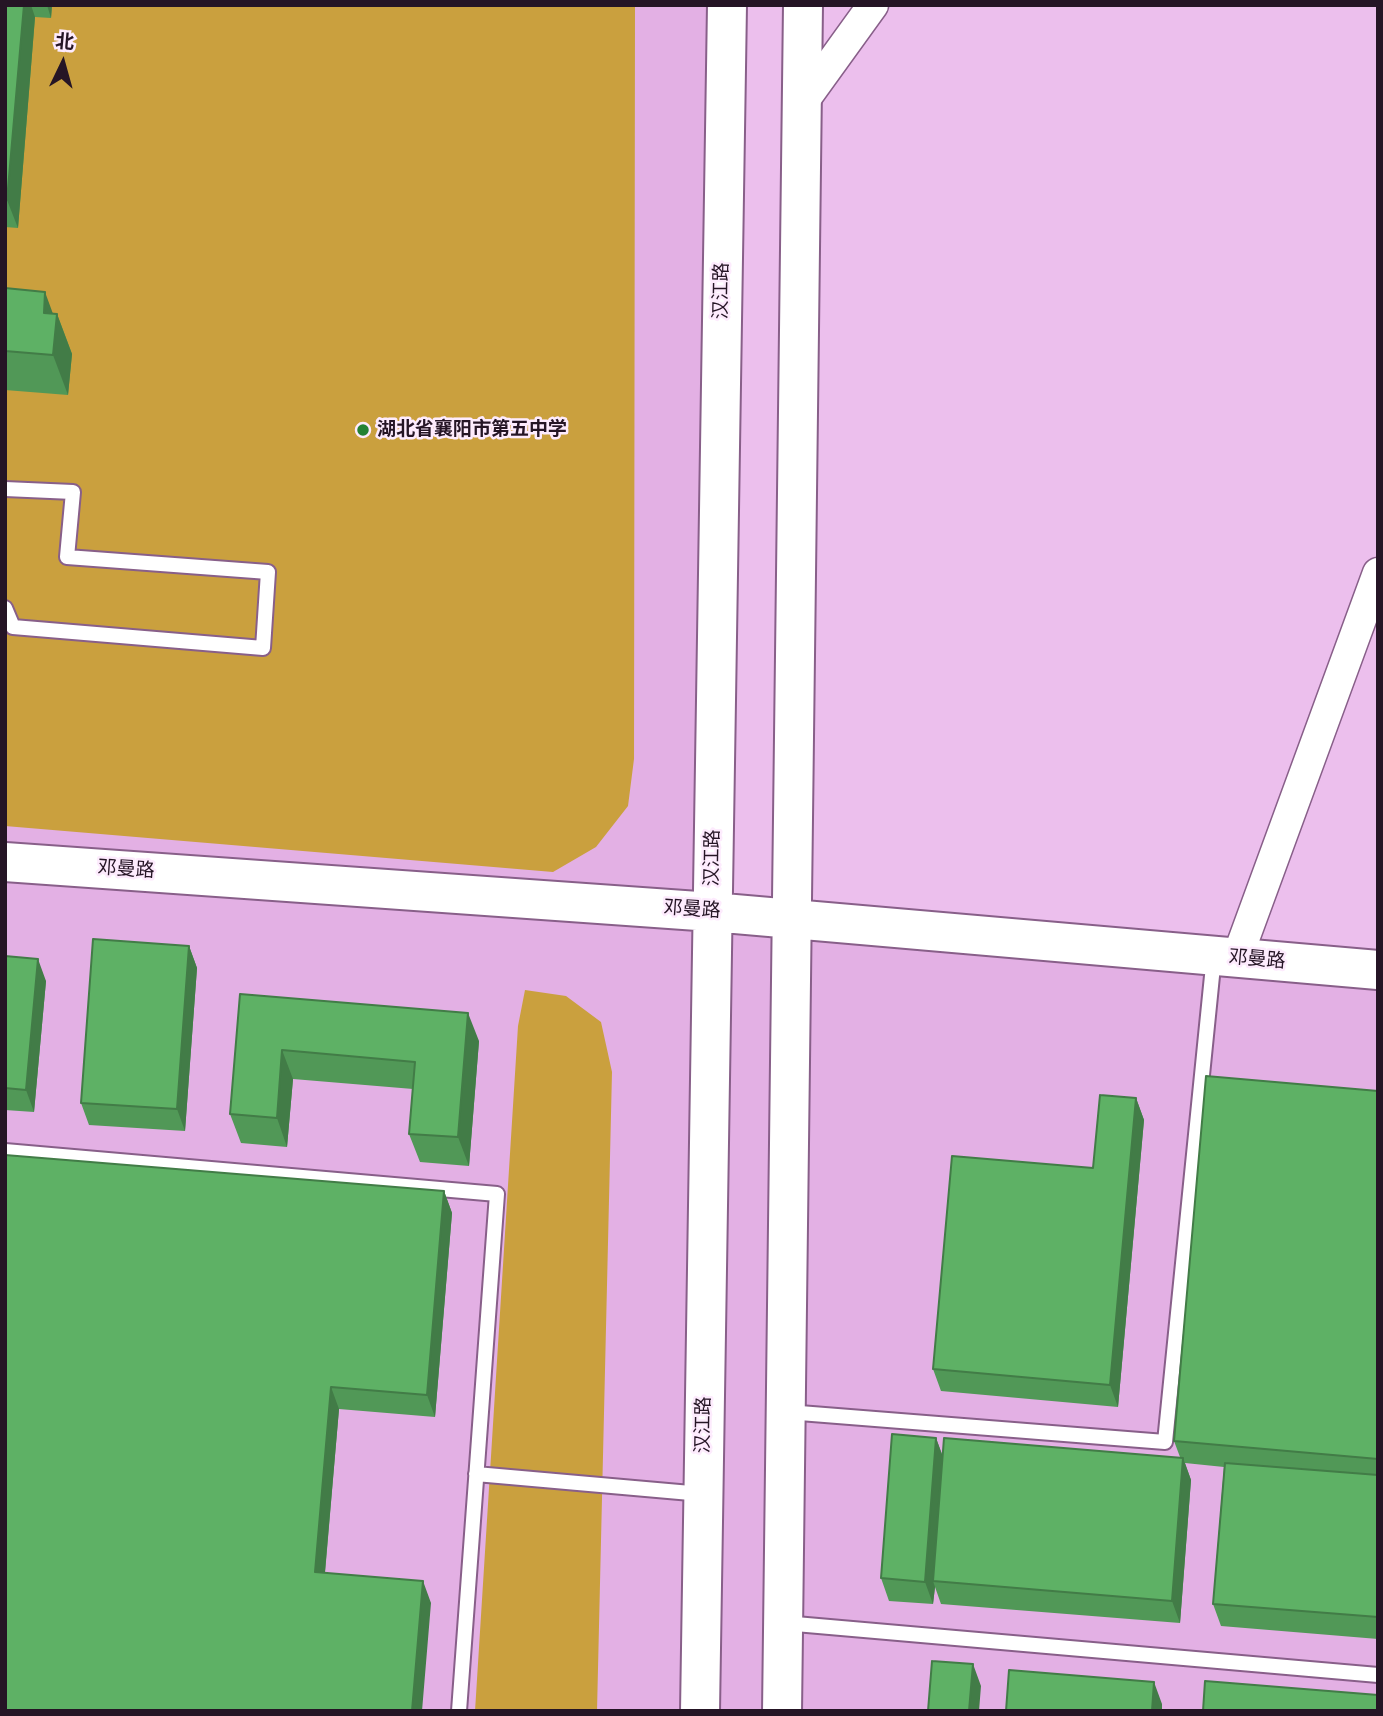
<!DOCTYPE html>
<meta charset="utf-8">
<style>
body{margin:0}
#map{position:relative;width:1383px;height:1716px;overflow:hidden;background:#ecbfed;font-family:"DM Sans","Noto Sans SC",sans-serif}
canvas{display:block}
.frame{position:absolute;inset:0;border:7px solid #251525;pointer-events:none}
.north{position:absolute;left:28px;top:28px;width:70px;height:70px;-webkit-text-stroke:5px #fdebfd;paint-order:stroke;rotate:5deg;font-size:19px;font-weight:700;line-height:28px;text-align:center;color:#251525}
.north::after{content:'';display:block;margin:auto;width:24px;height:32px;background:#251525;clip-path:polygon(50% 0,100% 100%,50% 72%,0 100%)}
</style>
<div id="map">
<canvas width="1383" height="1716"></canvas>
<div class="frame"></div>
<div class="north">北</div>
</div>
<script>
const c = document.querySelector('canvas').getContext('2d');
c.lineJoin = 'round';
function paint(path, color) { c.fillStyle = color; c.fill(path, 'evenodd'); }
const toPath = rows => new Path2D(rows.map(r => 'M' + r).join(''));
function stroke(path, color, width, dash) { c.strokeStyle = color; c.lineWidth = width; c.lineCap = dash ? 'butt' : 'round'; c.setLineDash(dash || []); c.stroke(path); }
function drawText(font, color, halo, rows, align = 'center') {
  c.font = font + ' "DM Sans","Noto Sans SC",sans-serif'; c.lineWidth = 5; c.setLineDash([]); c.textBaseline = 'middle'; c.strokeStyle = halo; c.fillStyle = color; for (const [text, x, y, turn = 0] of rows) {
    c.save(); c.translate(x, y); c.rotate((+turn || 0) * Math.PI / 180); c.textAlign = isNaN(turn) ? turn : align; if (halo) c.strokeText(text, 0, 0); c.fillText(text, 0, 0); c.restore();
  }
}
paint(toPath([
 [5,5,727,5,712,911,1378,970,1378,1711,5,1711]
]), '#e3b0e4');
paint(toPath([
 [5,5,635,5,634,759,628,806,596,847,553,872,5,826],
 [525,990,566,996,601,1022,612,1072,597,1711,475,1711,518,1026]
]), '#caa03e');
const lane = toPath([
 [5,489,73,492,67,557,268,572,263,648,13,627,5,608],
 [5,1151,497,1194,459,1711],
 [787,1412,1165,1442,1214,956],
 [476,1474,702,1494],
 [784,1623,1378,1675]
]);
const street = toPath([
 [803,102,873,5],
 [1237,958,1378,573]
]);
const secondary = toPath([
 [5,862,712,912,1378,970],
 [700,1711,727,5],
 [782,1711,803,5]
]);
stroke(lane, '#885f89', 18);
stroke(street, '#885f89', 33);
stroke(secondary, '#885f89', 42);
stroke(lane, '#fff', 14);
stroke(street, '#fff', 30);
stroke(secondary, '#fff', 38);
paint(toPath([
 [5,5,52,5,51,18,35,17,18,228,5,227],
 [5,288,53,314,57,314,72,354,68,395,5,390],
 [189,946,197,968,185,1131,89,1125,81,1103],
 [5,956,46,981,34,1112,5,1110],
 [240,994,479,1041,469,1166,420,1162,409,1134,413,1089,293,1079,287,1147,241,1143,230,1114],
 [1378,1091,1378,1639,1221,1626,1213,1604,1224,1467,1185,1463,1191,1480,1180,1623,941,1604,935,1587,933,1604,889,1601,881,1578,936,1438,943,1457,1180,1457,1174,1441],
 [1136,1098,1144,1120,1118,1407,941,1391,933,1369,1093,1168],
 [444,1191,452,1213,435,1417,339,1409,325,1573,431,1603,5,1711]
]), '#519857');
paint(toPath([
 [24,5,31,5,35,17,18,228,7,200],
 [47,5,52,5,51,18],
 [45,292,56,322,57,314,72,354,68,395,53,355,44,313],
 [189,946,197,968,185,1131,177,1109],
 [38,959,46,981,34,1112,26,1090],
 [468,1013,479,1041,469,1166,458,1137],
 [282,1050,293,1079,287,1147,277,1118],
 [1136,1098,1144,1120,1118,1407,1110,1385],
 [444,1191,452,1213,435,1417,427,1395],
 [331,1387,339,1409,323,1594,315,1572],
 [936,1438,944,1460,933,1581,935,1587,933,1604,925,1582],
 [1183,1458,1191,1480,1180,1623,1172,1601],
 [423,1581,431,1603,422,1711,412,1711],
 [973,1664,981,1686,979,1711,969,1711],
 [1154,1682,1162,1704,1162,1711,1152,1711]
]), '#427c47');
const building = toPath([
 [5,5,24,5,7,200,5,199,5,5],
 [5,288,45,292,44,313,57,314,53,355,5,351,5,288],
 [93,939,189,946,177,1109,81,1103,93,939],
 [5,956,38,959,26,1090,5,1088,5,956],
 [240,994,468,1013,458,1137,409,1134,415,1062,282,1050,277,1118,230,1114,240,994],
 [1206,1076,1378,1091,1378,1459,1174,1441,1206,1076],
 [1100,1095,1136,1098,1110,1385,933,1369,952,1156,1093,1168,1100,1095],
 [5,1155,444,1191,427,1395,331,1387,315,1572,423,1581,412,1711,5,1711,5,1155],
 [892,1434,936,1438,925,1582,881,1578,892,1434],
 [944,1438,1183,1458,1172,1601,933,1581,944,1438],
 [1225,1463,1378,1475,1378,1617,1213,1604,1225,1463],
 [932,1661,973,1664,969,1711,928,1711,932,1661],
 [1009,1670,1154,1682,1152,1711,1006,1711,1009,1670],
 [1205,1681,1378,1695,1378,1711,1203,1711,1205,1681]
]);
paint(building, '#5eb165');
stroke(building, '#427c47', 2);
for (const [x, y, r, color] of [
 [363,430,7,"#248133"]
]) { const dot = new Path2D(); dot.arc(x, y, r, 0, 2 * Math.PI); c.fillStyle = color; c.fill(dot); stroke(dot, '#fdebfd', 2.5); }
drawText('19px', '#251525', '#fdebfd', [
 ["汉江路",722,291,-89],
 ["汉江路",713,858,-89],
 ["邓曼路",126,870,4],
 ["邓曼路",692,910,4],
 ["邓曼路",1257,960,5],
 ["汉江路",704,1425,-89]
]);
drawText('bold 19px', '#251525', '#fdebfd', [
 ["湖北省襄阳市第五中学",377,430]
], 'left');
</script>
